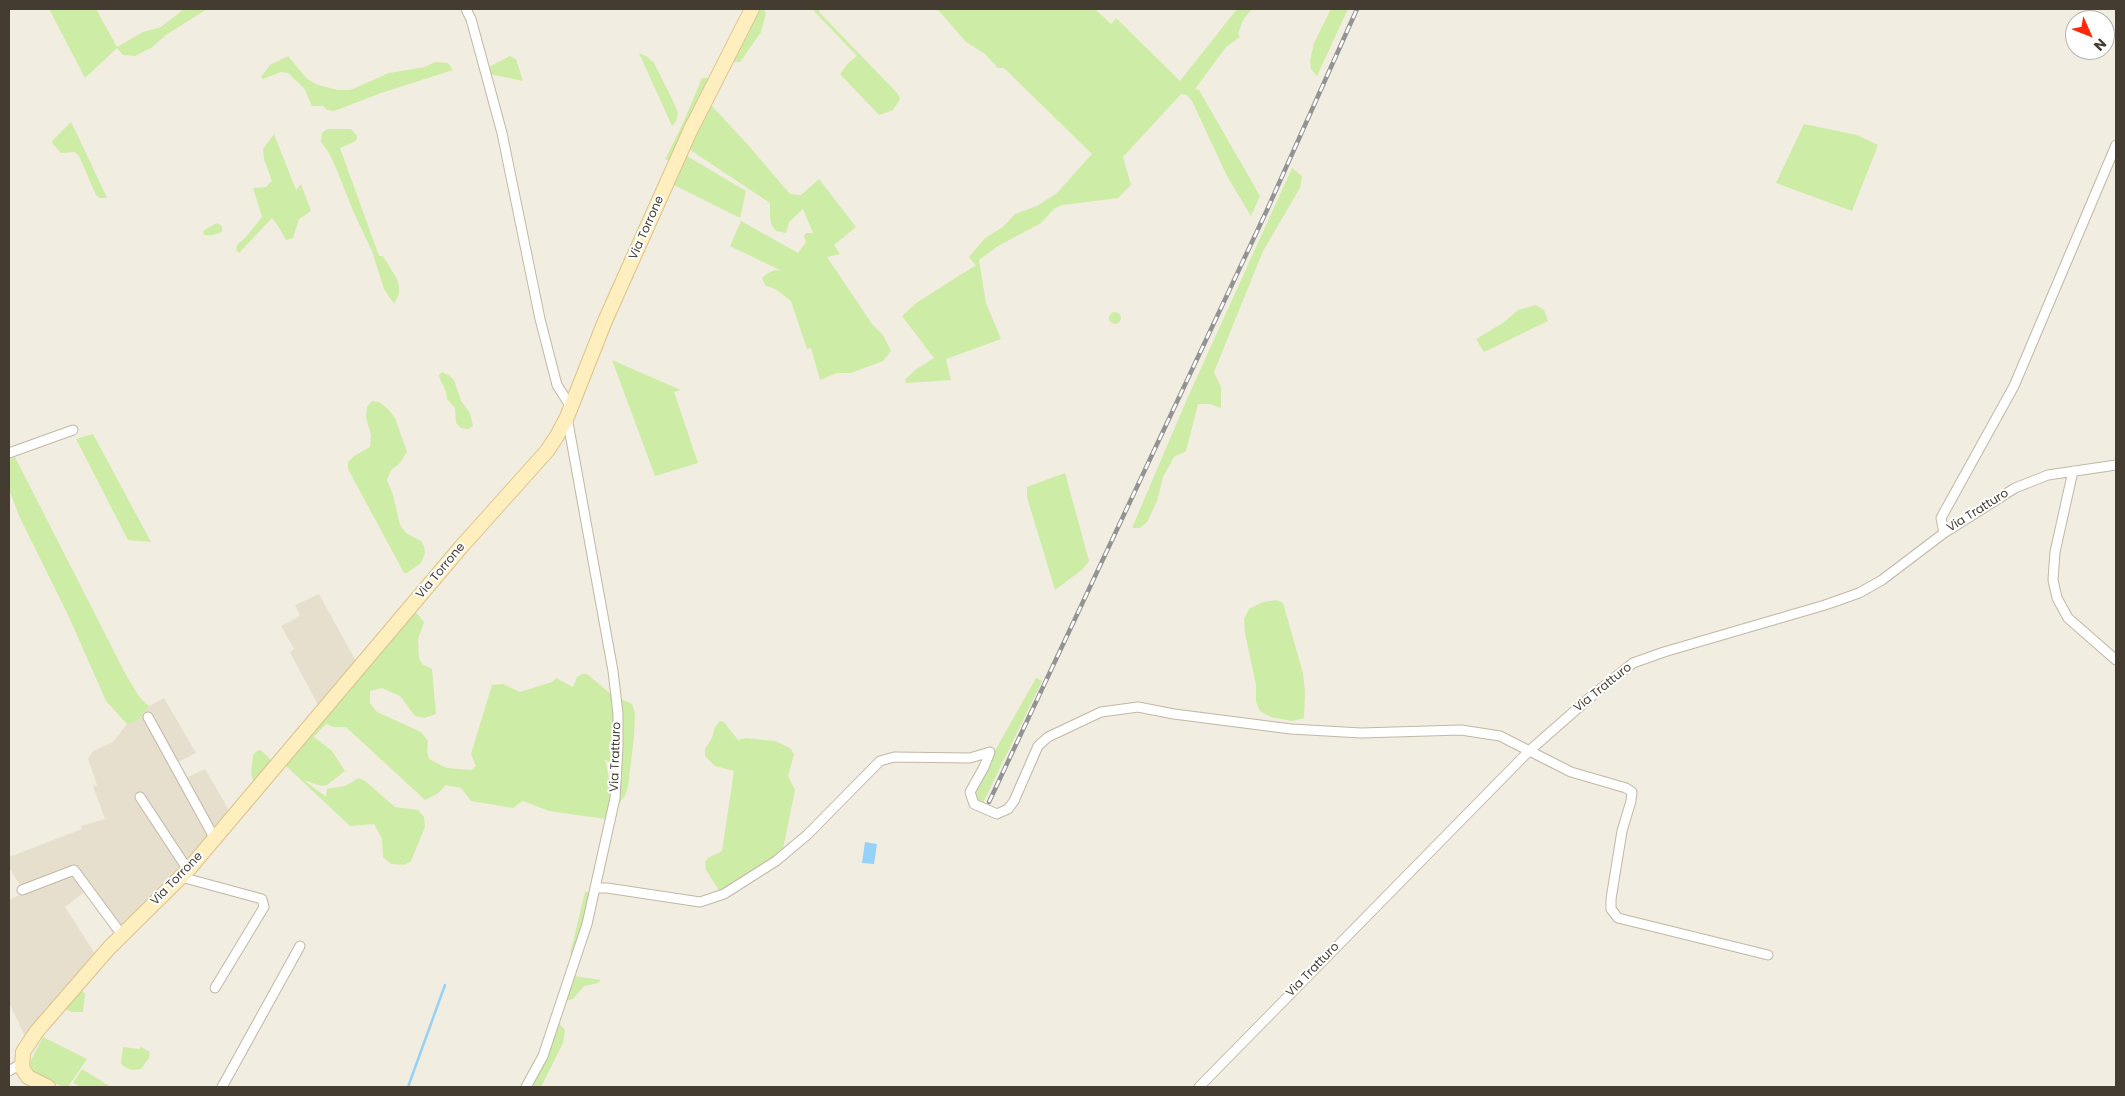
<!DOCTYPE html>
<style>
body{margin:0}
#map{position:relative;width:2125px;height:1096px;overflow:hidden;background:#f2ede1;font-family:Poppins,sans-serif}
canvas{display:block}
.frame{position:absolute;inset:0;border:10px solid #443c31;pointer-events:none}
.north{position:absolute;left:2065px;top:10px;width:50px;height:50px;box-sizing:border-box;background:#fff;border:1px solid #b4b1ad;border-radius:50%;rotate:134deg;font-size:14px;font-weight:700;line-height:20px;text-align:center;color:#443c31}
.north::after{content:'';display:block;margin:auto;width:18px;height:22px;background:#ff2a0b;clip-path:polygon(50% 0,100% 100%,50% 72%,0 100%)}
</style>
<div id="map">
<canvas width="2125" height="1096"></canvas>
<div class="frame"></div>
<div class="north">N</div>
</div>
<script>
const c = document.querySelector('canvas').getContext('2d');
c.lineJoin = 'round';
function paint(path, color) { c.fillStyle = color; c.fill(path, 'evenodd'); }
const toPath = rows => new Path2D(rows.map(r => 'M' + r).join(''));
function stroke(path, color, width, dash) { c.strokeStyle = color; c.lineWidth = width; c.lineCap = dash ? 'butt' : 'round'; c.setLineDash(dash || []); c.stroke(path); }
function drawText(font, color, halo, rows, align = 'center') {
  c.font = font + ' Poppins,sans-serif'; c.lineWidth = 4; c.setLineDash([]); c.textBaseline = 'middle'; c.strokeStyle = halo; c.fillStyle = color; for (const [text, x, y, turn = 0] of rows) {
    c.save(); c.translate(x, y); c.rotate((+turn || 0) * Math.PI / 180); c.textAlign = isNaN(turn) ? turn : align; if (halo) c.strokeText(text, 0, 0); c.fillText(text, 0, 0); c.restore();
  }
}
paint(toPath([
 [319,594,358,665,320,709,290,652,294,649,281,626,300,616,295,605],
 [164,698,196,753,178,762,186,778,205,769,232,815,118,934,86,891,65,907,96,955,27,1040,9,1003,9,900,21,894,18,890,22,888,9,868,9,857,82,829,81,826,105,819,93,786,97,785,88,759,93,751,113,742,127,724,140,718,149,706]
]), '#e7dfce');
paint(toPath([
 [49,9,96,9,117,47,143,32,161,27,184,9,207,9,166,35,151,48,135,56,123,55,117,48,85,78],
 [756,9,763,9,766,13,761,32,740,62,732,62],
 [812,9,820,9,819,12,898,94,900,99,893,110,879,115,840,74,848,63,857,56],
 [935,9,1095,9,1111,24,1116,18,1180,81,1237,9,1252,9,1243,20,1238,34,1240,37,1226,47,1195,89,1199,90,1260,196,1251,216,1227,176,1192,101,1187,95,1181,94,1123,157,1131,185,1118,198,1062,205,1054,209,1041,223,998,246,979,260,986,303,1001,339,946,359,951,380,906,383,905,380,915,370,934,358,902,316,916,303,976,265,969,257,985,238,1003,227,1015,214,1037,206,1057,193,1092,154,1004,68,998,68,985,54,966,42,940,12],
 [1331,9,1348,9,1317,76,1311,69,1310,61,1314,43],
 [639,53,646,56,654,63,673,101,678,113,676,121,672,126],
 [288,56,307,79,318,85,338,90,350,90,389,73,425,67,435,62,448,63,453,70,381,93,334,111,327,110,323,106,312,106,304,88,288,73,281,72,263,79,261,77,270,65],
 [510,56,516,59,523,81,490,74,489,67],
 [702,78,712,78,672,159,665,160,683,123],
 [711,105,749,146,790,194,801,195,819,179,856,227,834,245,840,254,827,257,872,324,883,335,891,351,883,361,851,373,837,373,820,380,811,348,807,349,791,301,777,290,765,285,762,278,768,273,775,270,782,271,730,246,741,221,798,253,806,242,804,236,806,233,813,233,803,209,789,222,786,233,776,231,772,226,770,219,770,203,689,149],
 [71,122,77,134,107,198,100,198,96,195,79,156,75,152,61,153,52,143,53,140],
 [1804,124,1857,135,1878,145,1852,211,1776,183],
 [327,129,351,129,357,136,356,141,340,148,379,256,383,256,397,279,399,287,399,294,394,304,384,289,372,251,354,213,336,168,329,153,321,142,322,133],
 [274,134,296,190,301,184,311,211,299,219,293,238,286,240,278,226,272,218,239,253,236,250,237,245,245,238,262,217,253,188,266,187,272,181,264,159,263,149],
 [687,156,746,191,740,218,674,185],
 [1292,168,1302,176,1300,188,1263,251,1214,372,1221,387,1221,408,1210,404,1198,404,1186,451,1174,457,1163,477,1157,501,1147,522,1140,528,1132,528,1187,399],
 [217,223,222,226,222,232,213,235,204,235,203,231],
 [1536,305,1544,310,1548,321,1484,352,1476,339,1503,323,1518,310],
 '1109 318a6 6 0 1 1 12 0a6 6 0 1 1-12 0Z',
 [612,360,681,390,674,392,698,463,655,476],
 [442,372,450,376,454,380,461,401,470,413,473,426,468,429,461,428,456,423,455,408,447,399,446,392,440,379,439,375],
 [372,401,379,402,388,409,395,418,407,452,399,464,391,470,387,480,393,495,400,525,406,533,421,541,424,546,425,553,421,563,407,573,404,573,348,469,348,462,354,456,370,447,371,435,366,417,367,407],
 [93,434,151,542,128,540,76,439],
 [15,457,126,675,140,698,149,706,140,718,132,723,127,724,106,701,69,617,20,518,9,489,9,459],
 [1065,473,1089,561,1083,569,1055,590,1027,497,1027,487],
 [1277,600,1283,603,1303,673,1305,692,1304,718,1292,721,1271,717,1260,711,1256,702,1256,685,1245,633,1244,619,1249,609,1263,602],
 [415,611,424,622,418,639,419,658,422,664,432,669,436,714,424,718,415,716,400,696,382,688,370,691,370,703,377,712,421,732,428,741,427,751,429,759,447,768,471,770,476,766,471,754,492,685,503,684,520,692,552,682,556,678,573,687,577,677,582,674,587,674,612,695,632,704,635,713,634,737,628,786,625,796,606,819,549,811,523,801,513,808,471,801,461,788,446,785,437,794,425,800,346,727,334,727,326,724,314,737,332,751,345,771,327,785,321,786,304,780,326,797,327,789,345,786,359,778,365,781,395,807,418,810,424,817,425,827,411,861,404,865,391,864,383,857,382,839,374,824,350,826,285,765],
 [605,759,609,762,621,761,619,784,610,783],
 [1036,678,1042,681,983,803,975,801,971,793],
 [720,721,724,722,738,740,746,738,775,741,790,748,794,754,788,776,795,790,782,854,753,870,720,892,706,870,705,862,708,858,722,851,734,771,715,766,705,756,705,749,712,738,715,727],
 [293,741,256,788,251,774,253,755,257,751,261,750,271,760],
 [585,892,592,892,584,927,572,955,570,954],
 [573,976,601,980,598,983,584,986,573,999,565,1001],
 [81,990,85,994,83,1012,72,1012,62,1008],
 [558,1022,565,1030,563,1043,541,1087,532,1087],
 [43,1037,87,1059,68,1087,63,1087,47,1080,35,1073,31,1068,30,1062],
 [123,1047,139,1049,141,1047,150,1052,149,1058,141,1069,131,1070,123,1066,121,1063],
 [82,1069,111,1087,80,1087,73,1083]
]), '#cdeca5');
paint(toPath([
 [865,842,877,844,874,864,862,863]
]), '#96d1f7');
stroke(toPath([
 [408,1087,445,985]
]), '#96d1f7', 2.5);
const street = toPath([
 [466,9,471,19,502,133,540,319,557,385,571,407],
 [9,453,73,430],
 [2073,471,2055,552,2053,580,2057,598,2068,618,2116,660],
 [1944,533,1941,518,2014,386,2116,145],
 [148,717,215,839],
 [140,797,188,870],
 [181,877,262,899,264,907,215,988],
 [596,888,607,888,700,902,724,894,776,861,807,835,880,761,894,757,970,758,990,752,984,767,970,792,974,804,997,814,1008,809,1014,801,1038,746,1048,737,1101,712,1138,707,1174,714,1291,729,1361,733,1461,730,1500,736,1571,772,1626,788,1632,792,1631,801,1622,831,1611,899,1611,909,1618,918,1768,955],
 [22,890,74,870,122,935],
 [9,1071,22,1063],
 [222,1087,300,946],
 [526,1087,543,1056,587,924,615,798,618,747,618,714,613,671,567,417],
 [1199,1087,1529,751,1594,694,1633,663,1664,652,1825,605,1859,593,1882,580,1944,533,2015,488,2048,475,2116,465]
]);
const secondary = toPath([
 [48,1087,28,1077,22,1068,23,1052,37,1031,109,948,188,870,461,547,547,451,557,436,567,417,605,321,690,131,752,9]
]);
stroke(street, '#c1b7a6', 11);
stroke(secondary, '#dac48d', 16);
stroke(street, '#fff', 9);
stroke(secondary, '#ffeebe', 14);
const rail = toPath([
 [989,802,1267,210,1357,9]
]);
stroke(rail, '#939393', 4.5);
stroke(rail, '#fff', 2.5, [8]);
drawText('12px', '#443c31', '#fff', [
 ["Via Torrone",647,228,-66],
 ["Via Tratturo",1978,511,-32],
 ["Via Torrone",441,571,-50],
 ["Via Tratturo",1603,688,-39],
 ["Via Tratturo",616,757,-88],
 ["Via Torrone",177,879,-46],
 ["Via Tratturo",1313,970,-46]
]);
</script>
